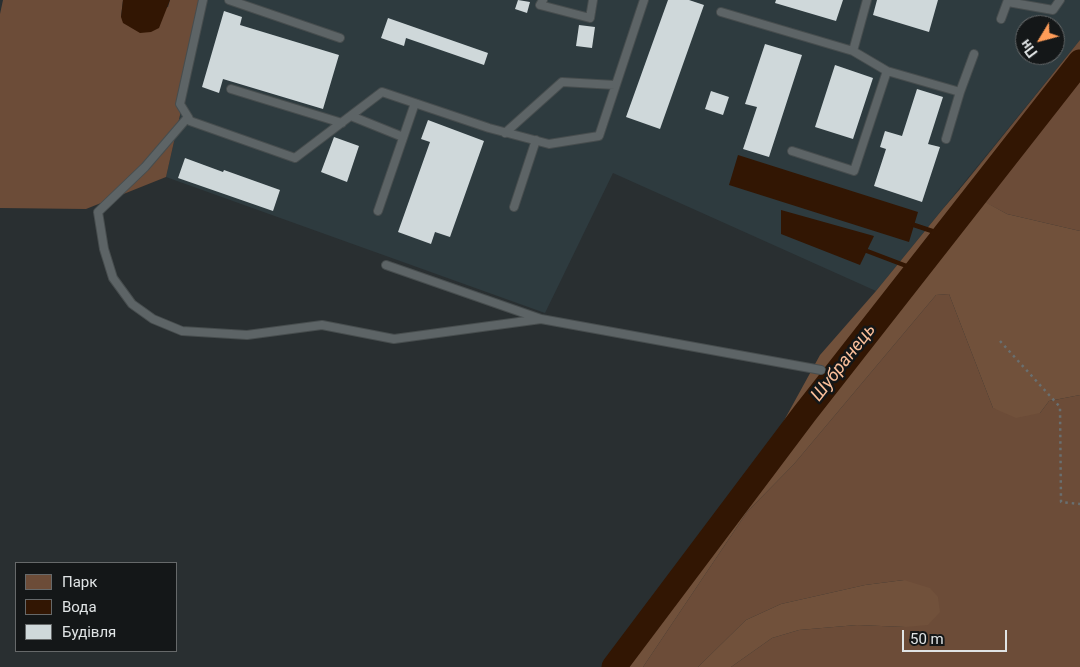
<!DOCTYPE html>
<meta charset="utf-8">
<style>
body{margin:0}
#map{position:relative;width:1080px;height:667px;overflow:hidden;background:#292f31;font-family:Roboto,sans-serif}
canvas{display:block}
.legend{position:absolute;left:15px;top:562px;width:162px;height:90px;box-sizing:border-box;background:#141718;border:1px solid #66696a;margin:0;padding:6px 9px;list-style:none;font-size:15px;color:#e0e4e5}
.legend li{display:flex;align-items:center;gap:10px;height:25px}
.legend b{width:25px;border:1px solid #66696a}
.north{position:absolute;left:1015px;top:15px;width:50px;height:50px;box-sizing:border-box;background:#141718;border:1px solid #66696a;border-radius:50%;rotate:233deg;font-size:14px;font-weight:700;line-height:20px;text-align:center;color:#e0e4e5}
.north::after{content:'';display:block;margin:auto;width:18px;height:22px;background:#fe9c58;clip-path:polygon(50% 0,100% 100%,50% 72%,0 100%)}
.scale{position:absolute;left:902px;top:630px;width:105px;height:22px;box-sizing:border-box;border:2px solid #e0e4e5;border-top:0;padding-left:6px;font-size:15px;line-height:18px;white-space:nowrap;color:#e0e4e5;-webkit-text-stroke:4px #141718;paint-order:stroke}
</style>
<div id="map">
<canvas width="1080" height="667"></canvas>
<ul class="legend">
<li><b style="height:14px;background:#6c4c38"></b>Парк</li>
<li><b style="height:14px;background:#321603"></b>Вода</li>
<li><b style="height:14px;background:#cfd8da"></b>Будівля</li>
</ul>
<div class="north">Пн</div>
<div class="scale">50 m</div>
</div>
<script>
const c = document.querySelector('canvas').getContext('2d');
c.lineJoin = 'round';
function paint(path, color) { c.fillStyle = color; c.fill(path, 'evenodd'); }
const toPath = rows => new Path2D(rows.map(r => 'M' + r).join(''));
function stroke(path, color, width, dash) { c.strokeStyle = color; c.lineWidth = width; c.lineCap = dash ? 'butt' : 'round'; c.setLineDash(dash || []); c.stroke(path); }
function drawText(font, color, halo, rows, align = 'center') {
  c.font = font + ' Roboto,sans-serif'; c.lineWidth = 5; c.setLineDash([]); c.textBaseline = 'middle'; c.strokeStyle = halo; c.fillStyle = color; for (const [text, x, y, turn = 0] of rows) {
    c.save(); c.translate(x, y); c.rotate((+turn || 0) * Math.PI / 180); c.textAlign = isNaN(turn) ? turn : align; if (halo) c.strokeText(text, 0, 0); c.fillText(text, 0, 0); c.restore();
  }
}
paint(toPath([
 [206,0,1080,0,1080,40,876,291,613,173,545,313,166,177],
 [1025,25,1055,25,1055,55,1025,55]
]), '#2e3b3f');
paint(toPath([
 [3,0,123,0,121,17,168,7,170,0,206,0,166,177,86,209,0,208,0,14],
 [1080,40,1080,231,1007,214,960,189],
 [949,294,993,408,1040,413,1049,401,1080,395,1080,667,731,667,772,638,799,630,857,625,905,627,904,580,865,585,781,604,746,620,698,667,643,667,747,512,794,464,936,295]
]), '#6c4c38');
paint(toPath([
 [1080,49,1080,69,978,198,1007,214,1080,231,1080,395,1049,401,1040,413,1016,418,993,408,949,294,936,295,794,464,747,512,643,667,613,667,736,508,820,355,876,291,942,210],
 [904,580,930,588,938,597,940,612,928,625,905,627,857,625,799,630,772,638,731,667,698,667,746,620,781,604,865,585]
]), '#71513b');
paint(toPath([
 [123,0,170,0,159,28,151,32,140,33,123,23,121,17],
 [738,155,918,212,909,242,729,185],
 [781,210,874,236,860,265,781,234]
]), '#321603');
stroke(toPath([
 [914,225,944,235],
 [867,251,917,270]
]), '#321603', 4.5);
stroke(toPath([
 [614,667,805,413,1080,62]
]), '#321603', 25);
paint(toPath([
 [518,0,530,2,527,13,515,9],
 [668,0,689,0,704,5,660,129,626,117],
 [776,0,843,0,836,21,775,3],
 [877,0,938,0,929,32,873,15],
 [224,11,242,17,240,25,339,55,323,109,223,79,219,93,202,87],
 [388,18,488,53,484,65,406,38,404,46,381,38],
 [579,25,595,27,592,48,576,46],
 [765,44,802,55,769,157,743,149,757,107,745,104],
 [835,65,873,78,853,139,815,127],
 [917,89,943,97,928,144,940,147,922,202,874,186,886,149,880,147,885,131,902,136],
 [711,91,729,97,723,115,705,109],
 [428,120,484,141,450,237,435,232,431,244,398,232,430,142,421,139],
 [334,137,359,146,347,182,321,172],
 [185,158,223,172,224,170,280,190,273,211,178,178]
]), '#cfd8da');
const service = toPath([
 [203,0,180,104,188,117,190,121,295,158,382,92,489,128,549,144,599,136,644,0],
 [229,0,340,38],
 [543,0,540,5,590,18,593,0],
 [867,0,853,51,887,71,960,92,946,139],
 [1008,2,1053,10,1060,0],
 [721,12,853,51],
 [1001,19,1008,0],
 [231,89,342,123],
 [960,92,974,54],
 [351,116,403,137],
 [188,117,145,167,98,212,104,249,113,278,132,304,153,319,182,331,247,335,322,325,394,339,541,319],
 [505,133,562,82,615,85],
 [792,151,854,171,887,71],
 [514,207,536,140],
 [378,211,415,103],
 [386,265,541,319,821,370]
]);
stroke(service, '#474d4e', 10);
stroke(toPath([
 [1000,341,1060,407,1061,502,1080,504]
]), '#696f70', 2.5, [2.5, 4]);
stroke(service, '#5d6466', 8);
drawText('italic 18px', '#fbbf9a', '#141718', [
 ["Шубранець",844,363,-52]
]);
</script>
